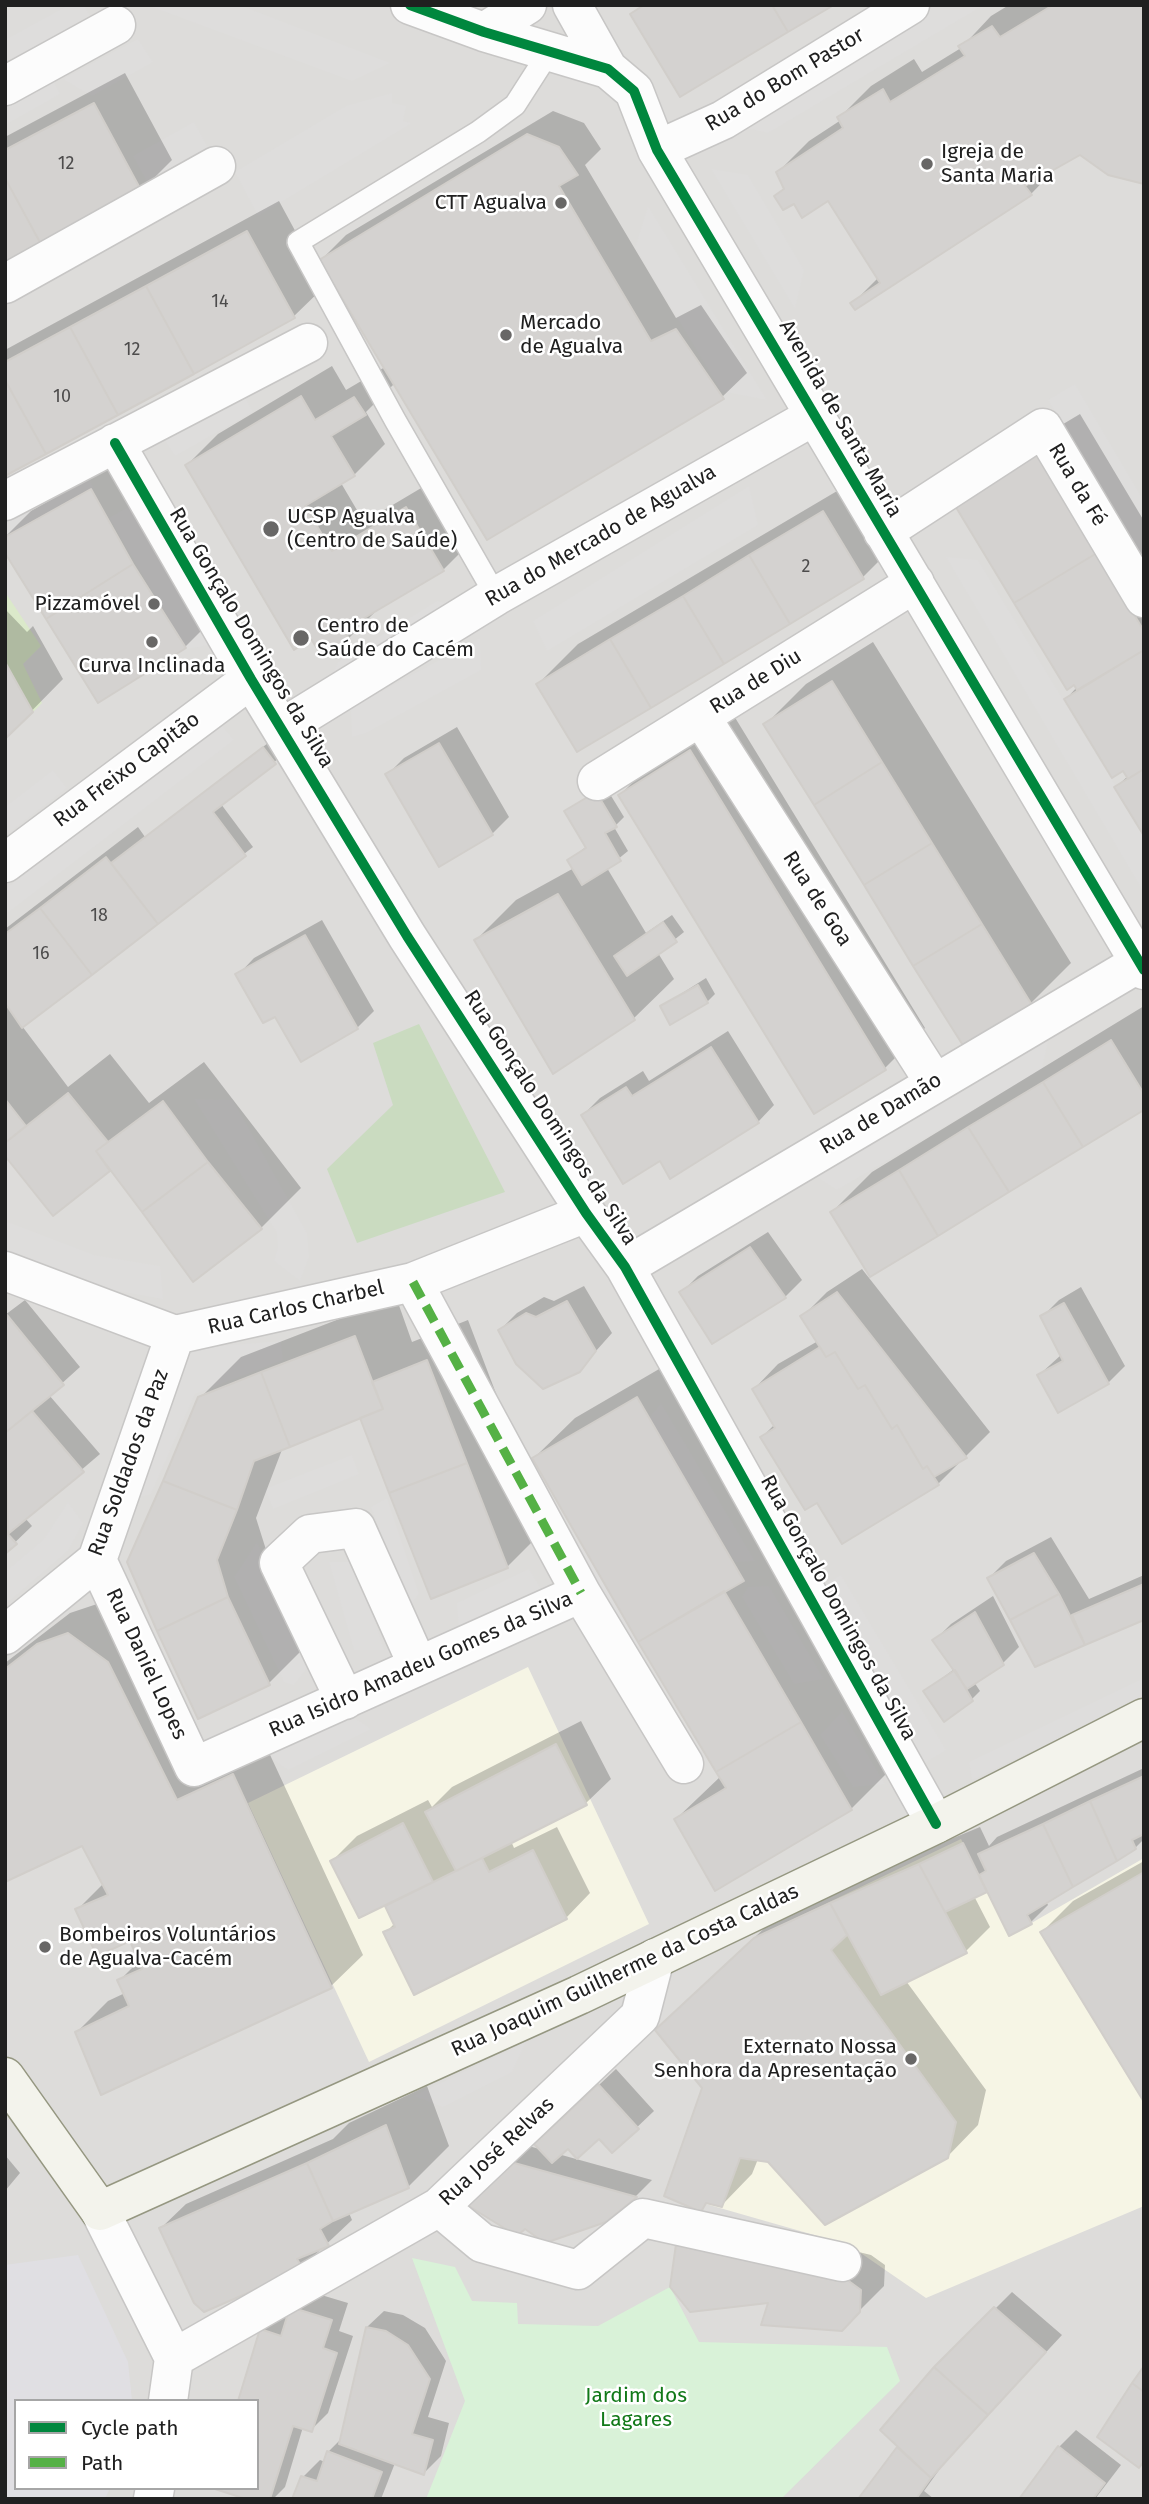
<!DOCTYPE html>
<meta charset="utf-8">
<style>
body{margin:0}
#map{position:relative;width:1149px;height:2504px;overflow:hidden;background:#eeece9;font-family:"Fira Sans",sans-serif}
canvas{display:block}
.frame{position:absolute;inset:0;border:7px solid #202020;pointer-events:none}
.legend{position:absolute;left:14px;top:2399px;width:245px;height:91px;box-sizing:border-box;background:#fff;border:2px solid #a6a6a6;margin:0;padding:9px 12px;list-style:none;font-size:21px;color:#202020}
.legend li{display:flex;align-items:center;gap:14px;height:35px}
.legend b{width:35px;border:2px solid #a6a6a6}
</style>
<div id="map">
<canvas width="1149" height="2504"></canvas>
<div class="frame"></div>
<ul class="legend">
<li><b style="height:9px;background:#00873e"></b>Cycle path</li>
<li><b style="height:9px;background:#55b145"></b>Path</li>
</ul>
</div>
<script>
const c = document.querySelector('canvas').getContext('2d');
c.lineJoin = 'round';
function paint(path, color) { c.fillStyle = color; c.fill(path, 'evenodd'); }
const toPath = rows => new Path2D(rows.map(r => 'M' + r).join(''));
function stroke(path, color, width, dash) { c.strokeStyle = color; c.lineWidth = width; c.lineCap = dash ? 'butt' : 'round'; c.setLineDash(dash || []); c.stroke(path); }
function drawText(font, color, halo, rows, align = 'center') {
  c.font = font + ' "Fira Sans",sans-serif'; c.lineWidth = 5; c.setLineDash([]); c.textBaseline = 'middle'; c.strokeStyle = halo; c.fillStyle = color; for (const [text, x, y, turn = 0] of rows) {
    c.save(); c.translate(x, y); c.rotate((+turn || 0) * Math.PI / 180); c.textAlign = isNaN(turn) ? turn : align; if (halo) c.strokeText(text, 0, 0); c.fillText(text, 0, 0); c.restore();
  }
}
paint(toPath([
 [5,5,1144,5,1144,2499,5,2499],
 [16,2401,257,2401,257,2488,16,2488]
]), '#dddcda');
paint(toPath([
 [528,1667,649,1924,369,2062,248,1803],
 [961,1839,1009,1936,1144,1858,1144,2206,926,2298,849,2245,706,2204,701,2212,664,2196,702,2088,655,2030,754,1938]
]), '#f6f5e5');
paint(toPath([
 [5,592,41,646,23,664,42,703,33,712,5,662]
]), '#dbe9ca');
paint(toPath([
 [419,1024,505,1192,357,1243,327,1169,393,1105,373,1043]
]), '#cadbc0');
paint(toPath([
 [412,2258,455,2267,472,2301,517,2303,518,2324,598,2326,670,2287,699,2342,887,2347,900,2381,781,2499,426,2499,465,2401]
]), '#d9f2d8');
paint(toPath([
 [69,5,84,5,95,25,5,72,5,40],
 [147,5,239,5,390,63,352,81],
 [929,5,984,5,768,133,725,123],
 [138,39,153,62,92,96,63,79],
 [52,77,60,94,5,125,5,103],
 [392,93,392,103,406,106,403,121,412,123,258,216,235,172,346,106],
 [194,122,211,153,149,186,133,156],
 [711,169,748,175,804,270,795,309],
 [648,206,650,209,767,400,721,391,635,248],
 [1075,384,1144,501,1144,561,1048,400],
 [244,395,253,412,175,456,165,441],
 [87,475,94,488,5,536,5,517],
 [749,486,758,525,547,651,533,621],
 [134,504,215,644,186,649,109,518],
 [946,557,978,560,1144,832,1144,893],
 [437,601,457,606,328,684,338,662],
 [480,638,481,670,366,733,352,737,351,708],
 [221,724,234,740,5,915,5,889],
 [53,770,67,788,5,836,5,807],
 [1051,1027,1042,1069,837,1190,806,1170],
 [194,1099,233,1100,307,1233,309,1257,300,1281,274,1261,278,1247,277,1233],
 [5,1221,94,1255,160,1266,163,1299,101,1288,34,1266,5,1252],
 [281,1341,283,1360,195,1394,151,1494,126,1501,180,1345,219,1346],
 [661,1403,755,1561,735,1562,648,1419],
 [352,1455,359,1474,273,1509,265,1489],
 [387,1498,419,1594,407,1610,371,1507],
 [68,1502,83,1523,68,1551,5,1605,5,1572,44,1539],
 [589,1539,647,1639,635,1648,546,1560],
 [257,1542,312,1662,294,1685,284,1682,234,1577],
 [329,1562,357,1562,384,1650,354,1650],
 [529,1569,543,1592,459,1632,457,1603],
 [841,1575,946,1750,920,1766,813,1591],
 [769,1586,824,1679,794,1684,742,1597,748,1587],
 [1144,1678,1144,1698,972,1780,969,1762],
 [340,1708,371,1729,288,1770,259,1750],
 [842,1711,885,1784,853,1787,820,1735],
 [526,2042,512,2072,443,2107,414,2096]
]), '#dedddc');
paint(toPath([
 [78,2255,128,2362,132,2401,16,2401,16,2488,110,2488,105,2499,5,2499,5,2265]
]), '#e0dfe3');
paint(toPath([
 [1009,5,1144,5,1080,153,1060,164,1031,194,853,303,878,278,829,199,795,201,776,196,785,187,778,172,809,141,841,120,840,117,871,86,914,59,922,72,961,48,991,16],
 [125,73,172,160,141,191,5,264,5,137],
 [553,111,584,123,601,149,585,165,676,318,701,305,747,373,722,397,395,383,366,412,385,444,354,475,341,483,364,522,438,478,474,539,443,570,381,606,349,638,322,654,187,465,218,434,332,366,346,390,385,367,321,260,346,235],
 [279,201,325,286,293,317,5,474,5,350],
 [1080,414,1144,521,1144,832,1116,787,1128,776,1066,699,1077,687,996,464],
 [123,459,216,616,185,647,5,550,5,537,31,511],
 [854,481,894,546,863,577,538,684,578,644],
 [5,609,27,632,33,626,63,679,5,738],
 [873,642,1071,963,1031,1003,964,1045,766,724,806,684],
 [731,711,925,1028,885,1068,620,795,661,754],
 [457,727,509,817,492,834,387,775,404,758],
 [272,740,283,755,221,804,253,847,22,1026,68,1087,110,1054,149,1103,204,1062,301,1188,261,1228,110,1168,53,1214,5,1153,5,929,138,827,145,837],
 [605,786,624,817,614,827,628,851,607,868,646,933,672,915,684,932,658,953,674,979,633,1019,476,940,516,900,574,868,569,860,587,846,566,812],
 [322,920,374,1011,357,1028,238,975,254,958],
 [706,978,715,994,707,1002,662,1006],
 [1144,1006,1144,1108,832,1212,872,1172],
 [728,1031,774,1105,758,1122,583,1115,600,1098,643,1071,649,1081],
 [768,1232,802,1280,785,1297,681,1293,698,1276],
 [862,1269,990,1432,938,1484,817,1501,762,1437,775,1424,754,1389,778,1364,818,1341,803,1316,827,1292],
 [584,1286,612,1333,579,1370,500,1330,517,1313,544,1297,554,1301],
 [1081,1287,1125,1366,1108,1383,1058,1411,1039,1375,1061,1355,1042,1317,1059,1300],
 [396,1297,412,1342,468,1320,547,1527,507,1567,361,1415,283,1447,256,1518,268,1556,309,1643,269,1683,129,1562,200,1398,241,1357],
 [25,1300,80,1367,49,1395,100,1454,25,1518,32,1526,5,1552,5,1315],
 [678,1358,892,1768,851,1809,716,1888,676,1819,721,1776,534,1458,575,1418],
 [1051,1537,1089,1599,1144,1575,1144,1618,1036,1665,989,1578,1006,1561],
 [993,1596,1019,1647,1002,1664,974,1682,980,1691,972,1699,925,1691,953,1670,934,1641,951,1624],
 [100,1603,208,1771,265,1744,363,1955,331,1986,102,2093,77,2032,108,2001,125,1993,119,1981,140,1960,131,1939,77,1910,104,1883,83,1843,5,1880,5,1663,70,1613],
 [581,1721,611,1779,586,1803,511,1841,514,1848,557,1827,590,1893,566,1918,385,1933,395,1923,386,1904,332,1861,357,1836,428,1800,432,1807,452,1787],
 [1144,1768,1144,1839,1135,1848,1046,1901,1048,1905,1031,1922,1010,1934,988,1890,974,1896,990,1927,966,1951,906,1981,986,2090,978,2125,947,2157,758,2159,752,2174,721,2206,708,2202,701,2210,704,2087,689,1999,787,1907,980,1827,989,1846,997,1837],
 [1144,1861,1144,2098,1042,1932,1073,1901],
 [616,2069,654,2111,612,2151,599,2136,568,2146,558,2154,652,2180,636,2196,605,2220,525,2227,462,2199,518,2143,543,2150,554,2127],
 [427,2086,449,2146,409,2186,349,2213,352,2220,302,2267,161,2228,186,2204,333,2139,349,2123],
 [5,2155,20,2173,5,2191],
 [703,2214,871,2255,885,2265,884,2286,841,2329,770,2300],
 [308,2291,348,2303,339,2331,353,2336,328,2413,311,2430,303,2427,285,2487,273,2499,252,2499,257,2488,262,2330,279,2314,289,2317],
 [1012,2292,1062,2335,947,2459,924,2491,934,2499,860,2499,899,2447,936,2368],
 [384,2311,403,2315,425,2328,446,2361,428,2417,449,2423,441,2456,424,2473,395,2463,381,2499,294,2499,303,2477,320,2460,325,2462,328,2452,342,2438,367,2327],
 [1076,2430,1121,2465,1095,2499,1022,2499,1059,2447]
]), '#0003');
const building = toPath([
 [644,5,772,5,788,32,680,97,630,14,644,5],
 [772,5,834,5,788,32,772,5],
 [1053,5,1144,5,1144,184,1108,175,1080,155,1025,186,1032,195,855,310,850,303,880,283,828,201,802,218,794,204,783,210,774,196,784,189,776,172,843,128,837,117,883,89,890,102,965,56,958,46,992,26,1000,37,1053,5],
 [94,103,142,192,42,246,5,178,5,150,94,103],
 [527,134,559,147,578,175,559,186,651,341,676,329,724,399,487,540,319,260,527,134],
 [5,178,42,246,5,266,5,178],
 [247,231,295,318,194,374,146,286,247,231],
 [146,286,194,374,118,415,70,327,146,286],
 [70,327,118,415,46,454,5,380,5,362,70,327],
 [5,380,46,454,5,476,5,380],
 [301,396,315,420,354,397,366,415,331,436,355,476,305,506,332,551,406,507,444,571,344,630,350,640,322,656,311,639,294,650,185,465,301,396],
 [1039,454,1097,553,1014,603,954,504,1039,454],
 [91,489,133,564,46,619,5,553,5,537,91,489],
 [823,511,864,579,790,624,749,555,823,511],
 [1097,553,1144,631,1144,650,1077,690,1074,685,1067,690,1014,603,1097,553],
 [749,555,790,624,724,664,683,596,749,555],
 [133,564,186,648,98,703,46,619,133,564],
 [683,596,724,664,651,708,610,639,683,596],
 [610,639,651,708,577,752,536,684,610,639],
 [1144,650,1144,769,1128,779,1123,771,1112,778,1064,699,1144,650],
 [5,662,33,712,5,739,5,662],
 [832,681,882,762,814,805,763,724,832,681],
 [439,743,493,835,439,867,385,774,439,743],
 [263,747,276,764,213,812,246,856,158,924,111,863,263,747],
 [690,750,886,1070,814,1114,618,795,690,750],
 [882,762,932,843,864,885,814,805,882,762],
 [1144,769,1144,836,1114,787,1144,769],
 [596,792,617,827,605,833,621,861,582,885,567,860,586,848,564,811,596,792],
 [932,843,982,924,913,966,864,885,932,843],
 [106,857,158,924,92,975,40,908,106,857],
 [558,894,635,1020,553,1074,474,940,558,894],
 [40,908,92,975,22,1028,5,1003,5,934,40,908],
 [663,922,677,942,627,976,614,956,663,922],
 [982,924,1032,1005,964,1047,913,966,982,924],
 [305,935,358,1029,301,1062,275,1017,263,1023,235,974,305,935],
 [698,985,708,1003,670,1025,660,1006,698,985],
 [1111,1040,1144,1094,1144,1110,1083,1147,1043,1082,1111,1040],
 [711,1047,759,1123,670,1179,660,1161,623,1184,581,1115,626,1087,632,1096,711,1047],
 [1043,1082,1083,1147,1009,1192,968,1127,1043,1082],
 [68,1093,108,1142,96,1151,110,1171,53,1216,5,1156,5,1143,68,1093],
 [5,1099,26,1126,5,1143,5,1099],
 [163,1101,208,1162,142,1212,96,1151,163,1101],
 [968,1127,1009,1192,938,1236,899,1170,968,1127],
 [208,1162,262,1229,193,1282,142,1212,208,1162],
 [899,1170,938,1236,870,1277,830,1212,899,1170],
 [750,1247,786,1298,712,1344,679,1292,750,1247],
 [837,1292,967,1458,934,1477,927,1466,923,1469,897,1425,892,1429,865,1385,858,1389,835,1352,826,1357,800,1316,837,1292],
 [567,1301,596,1351,580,1372,543,1389,516,1364,498,1330,526,1313,536,1317,567,1301],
 [1064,1303,1109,1384,1058,1413,1037,1375,1063,1361,1040,1316,1064,1303],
 [7,1315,64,1385,5,1433,5,1316,7,1315],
 [355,1336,383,1409,290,1447,261,1372,355,1336],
 [820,1347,826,1357,835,1352,858,1389,865,1385,892,1429,897,1425,923,1469,927,1466,939,1485,842,1544,817,1503,805,1510,760,1437,775,1428,752,1389,820,1347],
 [427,1360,467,1463,389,1493,360,1418,383,1409,372,1382,427,1360],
 [261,1372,290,1447,254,1461,237,1510,163,1481,198,1397,261,1372],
 [637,1397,744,1581,638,1642,532,1458,637,1397],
 [32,1411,84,1472,8,1534,5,1433,32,1411],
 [467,1463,508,1568,431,1599,389,1493,467,1463],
 [163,1481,237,1510,217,1560,228,1597,157,1631,127,1562,163,1481],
 [5,1531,17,1544,5,1554,5,1531],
 [1034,1553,1059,1594,1010,1620,987,1578,1034,1553],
 [1144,1584,1144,1620,1085,1645,1072,1615,1144,1584],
 [724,1591,801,1722,716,1772,638,1642,724,1591],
 [1059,1594,1085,1645,1035,1667,1010,1620,1059,1594],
 [228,1597,270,1685,198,1719,157,1631,228,1597],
 [975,1612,1004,1665,967,1689,932,1640,975,1612],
 [68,1633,108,1662,177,1800,233,1774,332,1988,101,2095,75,2032,129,2006,117,1980,142,1969,130,1941,97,1956,75,1909,108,1895,82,1846,5,1882,5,1669,37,1644,68,1633],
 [955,1670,973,1701,944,1722,923,1691,955,1670],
 [801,1722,852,1810,715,1891,674,1819,726,1788,716,1772,801,1722],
 [556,1744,587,1805,456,1871,425,1812,556,1744],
 [1144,1776,1144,1834,1132,1840,1136,1849,1117,1861,1090,1801,1144,1776],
 [1090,1801,1117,1861,1073,1887,1043,1824,1090,1801],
 [403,1823,433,1882,359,1918,330,1861,403,1823],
 [1043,1824,1073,1887,1027,1915,1032,1924,1009,1936,979,1875,986,1871,978,1854,1043,1824],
 [963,1843,987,1892,945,1912,919,1864,963,1843],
 [533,1850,567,1919,414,1995,383,1932,395,1927,385,1906,482,1858,489,1872,533,1850],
 [919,1864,967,1953,881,1995,830,1903,919,1864],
 [1144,1872,1144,2102,1040,1932,1144,1872],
 [830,1903,847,1935,831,1950,956,2122,948,2158,825,2225,768,2162,740,2158,722,2207,706,2203,701,2212,664,2196,702,2088,655,2030,754,1938,830,1903],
 [598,2084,639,2129,612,2153,599,2139,577,2159,568,2149,552,2163,534,2144,598,2084],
 [386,2125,409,2188,333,2221,307,2163,386,2125],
 [500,2159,637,2197,606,2222,545,2243,525,2229,517,2236,459,2200,500,2159],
 [307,2163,333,2221,320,2229,329,2246,297,2259,303,2269,204,2312,194,2303,159,2228,307,2163],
 [677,2237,846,2279,861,2290,860,2312,842,2331,761,2325,768,2303,690,2312,670,2287,677,2237],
 [290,2307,332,2320,323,2348,337,2353,312,2432,293,2426,270,2499,246,2499,212,2488,257,2488,257,2401,238,2401,260,2329,281,2336,290,2307],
 [994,2307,1046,2352,988,2415,934,2367,994,2307],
 [366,2327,386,2331,408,2345,430,2379,412,2434,433,2440,424,2475,339,2444,366,2327],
 [1144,2366,1144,2392,1132,2383,1144,2366],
 [934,2367,988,2415,931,2478,880,2430,934,2367],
 [1132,2383,1144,2392,1144,2461,1139,2468,1097,2437,1132,2383],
 [1058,2446,1105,2483,1093,2499,1019,2499,1058,2446],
 [897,2447,931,2478,916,2499,858,2499,897,2447],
 [327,2451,382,2472,372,2499,292,2499,301,2476,317,2481,327,2451]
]);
paint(building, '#d4d2d0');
stroke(building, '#d1ceca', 2);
const lane = toPath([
 [496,596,395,420,298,242,478,132,515,105,549,52]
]);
const street = toPath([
 [410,5,484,32,608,69,634,91,657,150,1144,970],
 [572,5,608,69],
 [484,32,527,5],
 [5,86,116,25],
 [657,150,723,120,910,5],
 [5,284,216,166],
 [115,443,251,679,407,936,586,1213,625,1267,936,1824],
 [5,501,308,343],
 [883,532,1043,428,1144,598],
 [701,717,934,1082],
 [282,728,496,596,816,415],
 [597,781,915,583],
 [5,863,251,679],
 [625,1267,1139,963],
 [5,1271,175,1335,413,1282,586,1213],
 [413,1282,581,1593],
 [97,1560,194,1767,581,1593,684,1764],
 [5,1635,97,1560,175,1335],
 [345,1700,279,1563,310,1534,356,1528,418,1666],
 [439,2207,482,2243,578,2270,643,2218,842,2262],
 [100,2211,174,2358,168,2401],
 [174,2358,439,2207,640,2016,655,1958],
 [153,2499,155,2488]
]);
const secondary = toPath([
 [5,2077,100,2211,579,1995,936,1824,1144,1718]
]);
stroke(lane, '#c7c6c5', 24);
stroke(street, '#c7c6c5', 41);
stroke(secondary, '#959781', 41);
stroke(lane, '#fcfcfc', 21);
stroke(street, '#fcfcfc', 38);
stroke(secondary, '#f3f3ec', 38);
stroke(toPath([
 [413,1282,581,1593]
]), '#55b145', 9, [18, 9]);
stroke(toPath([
 [410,5,484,32,608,69,634,91,657,150,1144,970],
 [115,443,251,679,407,936,586,1213,625,1267,936,1824]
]), '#00873e', 10);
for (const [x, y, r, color] of [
 [927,164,7,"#686766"],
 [561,203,7,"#686766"],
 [506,335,7,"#686766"],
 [271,529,9,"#686766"],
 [154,604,7,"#686766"],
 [301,638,9,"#686766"],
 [152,642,7,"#686766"],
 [45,1947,7,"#686766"],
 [911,2059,7,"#686766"]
]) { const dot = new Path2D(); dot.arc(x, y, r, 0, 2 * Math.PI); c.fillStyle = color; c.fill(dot); stroke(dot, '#fff', 2.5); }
drawText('18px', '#4d4c4c', null, [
 ["12",66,164],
 ["14",220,302],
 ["12",132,350],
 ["10",62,397],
 ["2",806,567],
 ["18",99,916],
 ["16",41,954]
]);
drawText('21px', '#202020', '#fff', [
 ["Rua do Bom Pastor",785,80,-31],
 ["Avenida de Santa Maria",840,419,60],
 ["Rua da Fé",1077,485,59],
 ["Rua do Mercado de Agualva",601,536,-30],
 ["Rua Gonçalo Domingos da Silva",251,638,59],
 ["Rua de Diu",756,682,-32],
 ["Rua Freixo Capitão",127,770,-37],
 ["Rua de Goa",817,899,57],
 ["Rua de Damão",881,1114,-31],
 ["Rua Gonçalo Domingos da Silva",550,1118,57],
 ["Rua Carlos Charbel",296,1308,-13],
 ["Rua Soldados da Paz",129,1463,-70],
 ["Rua Gonçalo Domingos da Silva",838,1608,61],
 ["Rua Daniel Lopes",146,1664,65],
 ["Rua Isidro Amadeu Gomes da Silva",421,1665,-24],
 ["Rua Joaquim Guilherme da Costa Caldas",625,1971,-25],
 ["Rua José Relvas",497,2152,-43]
]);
drawText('21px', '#202020', '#fff', [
 ["Igreja de",941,152],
 ["Santa Maria",941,176],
 ["CTT Agualva",547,203,"right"],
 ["Mercado",520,323],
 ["de Agualva",520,347],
 ["UCSP Agualva",287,517],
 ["(Centro de Saúde)",287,541],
 ["Pizzamóvel",140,604,"right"],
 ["Centro de",317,626],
 ["Saúde do Cacém",317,650],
 ["Curva Inclinada",152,666,"center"],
 ["Bombeiros Voluntários",59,1935],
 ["de Agualva-Cacém",59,1959],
 ["Externato Nossa",897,2047,"right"],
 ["Senhora da Apresentação",897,2071,"right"]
], 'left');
drawText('21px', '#127919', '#fff', [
 ["Jardim dos",636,2396],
 ["Lagares",636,2420]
]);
</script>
